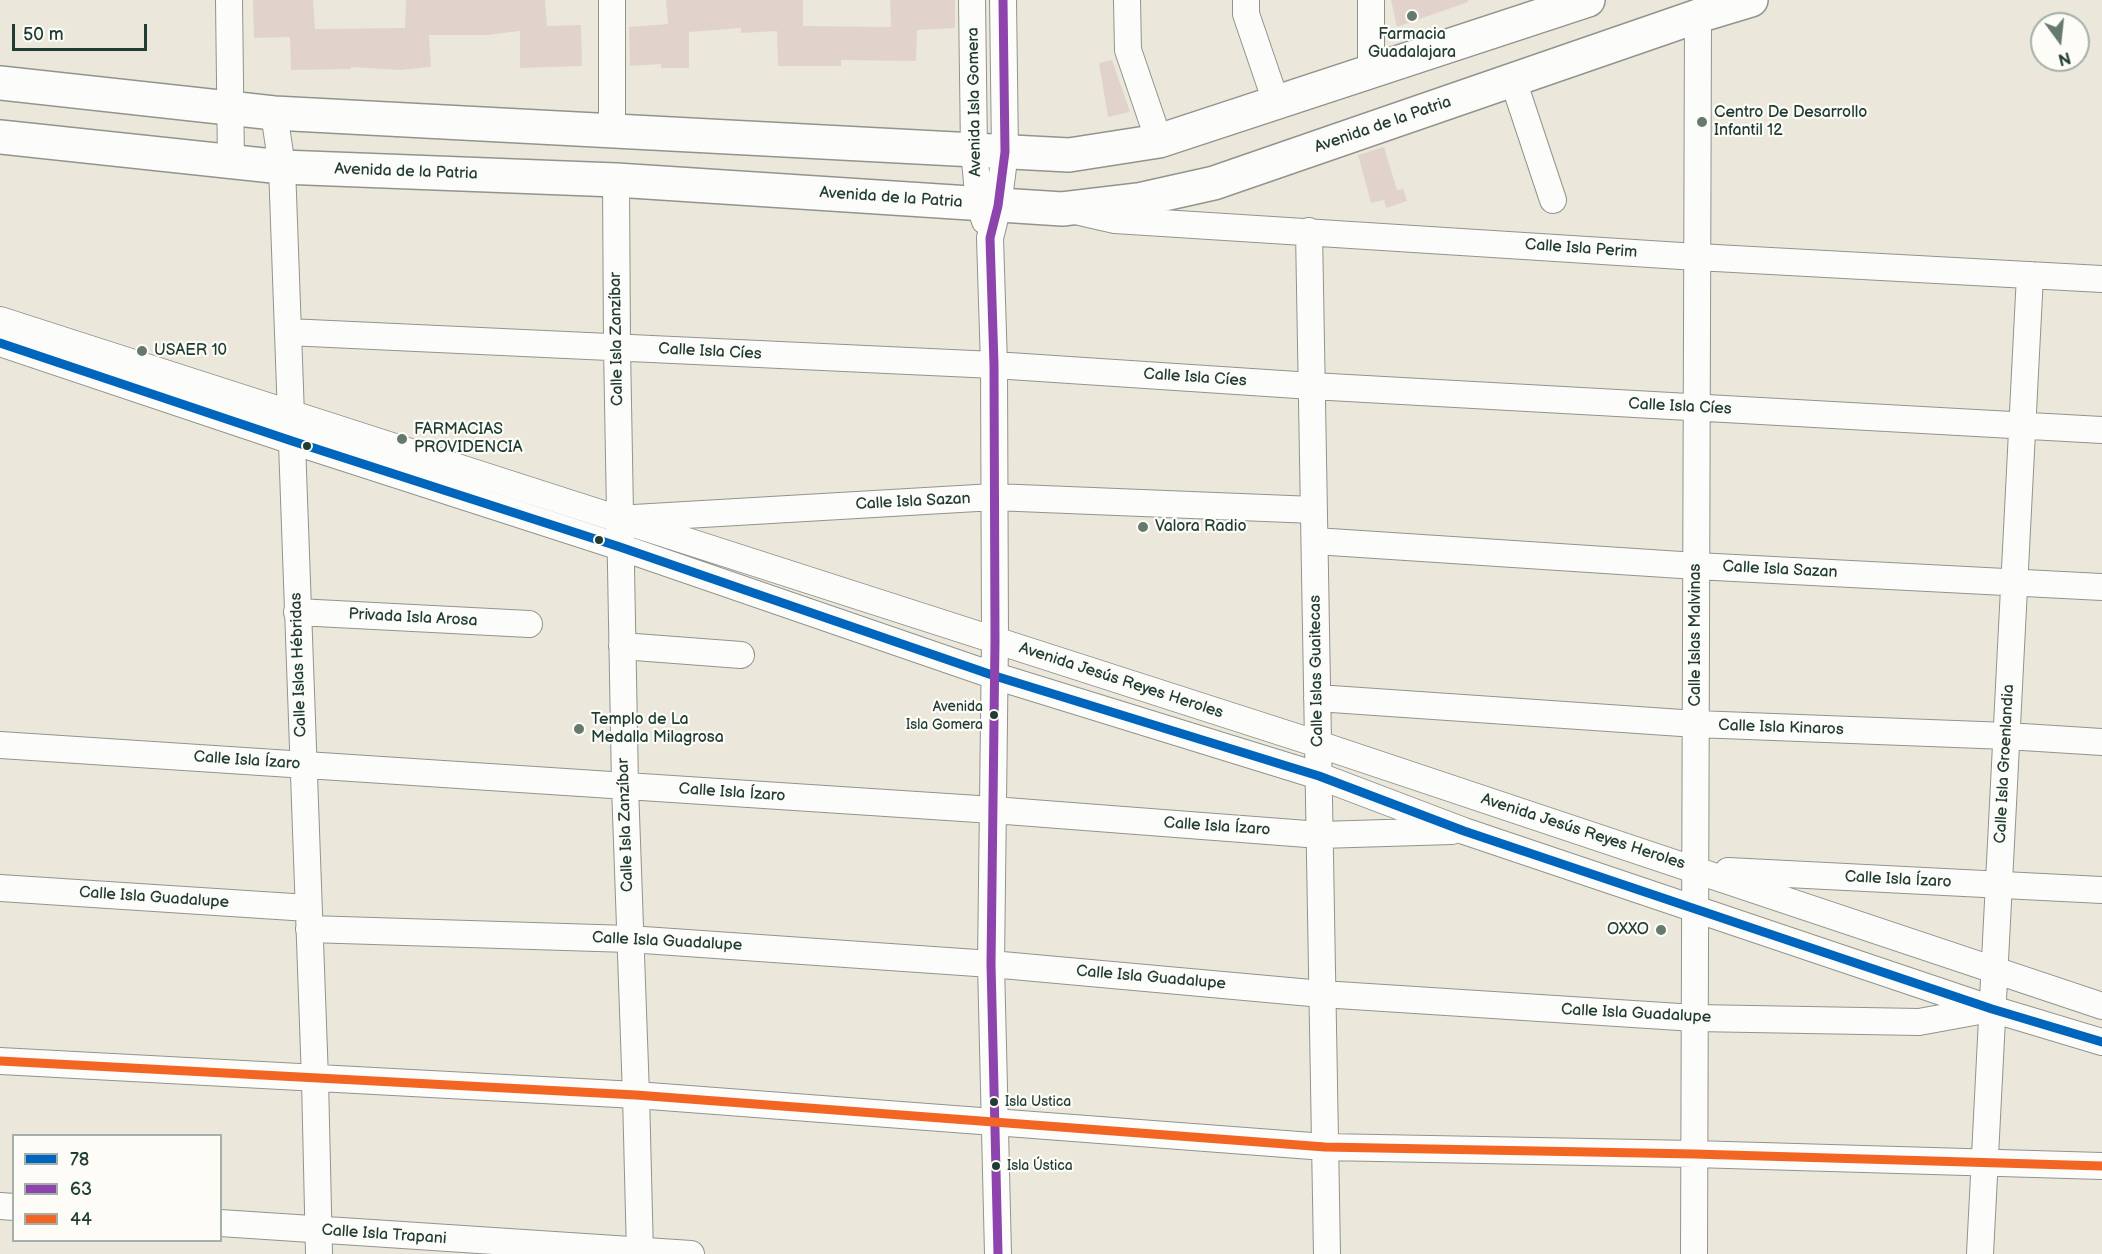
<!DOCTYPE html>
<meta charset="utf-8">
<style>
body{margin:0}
#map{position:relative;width:2102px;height:1254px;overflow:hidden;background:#ebe8db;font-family:"Balsamiq Sans",sans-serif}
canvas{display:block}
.legend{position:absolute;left:12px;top:1134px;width:210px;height:108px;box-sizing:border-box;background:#fdfcf7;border:2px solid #a4b0a9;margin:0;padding:8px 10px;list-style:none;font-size:18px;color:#1f3d34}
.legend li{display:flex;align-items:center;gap:12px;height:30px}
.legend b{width:30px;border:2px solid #a4b0a9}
.north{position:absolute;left:2030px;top:12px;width:60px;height:60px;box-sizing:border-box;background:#fdfcf7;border:2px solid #a4b0a9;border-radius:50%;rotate:165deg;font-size:16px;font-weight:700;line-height:24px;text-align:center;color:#1f3d34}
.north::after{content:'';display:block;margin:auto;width:21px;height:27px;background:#66796e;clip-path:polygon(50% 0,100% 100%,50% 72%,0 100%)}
.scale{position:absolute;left:12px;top:24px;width:135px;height:27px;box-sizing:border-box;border:3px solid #1f3d34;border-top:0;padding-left:8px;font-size:18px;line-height:21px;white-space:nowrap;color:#1f3d34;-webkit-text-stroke:4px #fdfcf7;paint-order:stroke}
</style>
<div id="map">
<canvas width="2102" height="1254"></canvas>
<ul class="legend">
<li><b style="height:8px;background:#0065bd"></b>78</li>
<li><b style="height:8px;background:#8e44ad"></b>63</li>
<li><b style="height:8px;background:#f26522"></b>44</li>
</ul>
<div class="north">N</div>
<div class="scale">50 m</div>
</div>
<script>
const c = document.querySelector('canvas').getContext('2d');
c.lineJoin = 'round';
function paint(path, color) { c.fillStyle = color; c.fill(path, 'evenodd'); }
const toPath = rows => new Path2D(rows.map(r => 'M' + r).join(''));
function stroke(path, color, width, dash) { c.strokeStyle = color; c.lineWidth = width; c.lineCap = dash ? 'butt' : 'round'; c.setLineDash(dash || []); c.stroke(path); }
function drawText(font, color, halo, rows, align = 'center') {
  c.font = font + ' "Balsamiq Sans",sans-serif'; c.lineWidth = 4.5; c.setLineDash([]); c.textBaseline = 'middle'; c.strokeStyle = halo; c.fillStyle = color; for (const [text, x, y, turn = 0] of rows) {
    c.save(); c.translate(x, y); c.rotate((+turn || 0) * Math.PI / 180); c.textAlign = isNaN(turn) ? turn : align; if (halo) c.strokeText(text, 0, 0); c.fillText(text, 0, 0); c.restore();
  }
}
paint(toPath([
 [253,0,313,0,315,29,405,28,406,0,545,0,547,26,581,25,582,66,520,68,520,31,487,35,429,35,431,67,400,70,351,67,351,69,291,70,290,37,254,38],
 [666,0,803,0,803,26,891,27,890,0,955,0,955,28,917,30,916,61,841,60,841,66,778,66,777,31,741,33,741,28,689,32,689,68,661,68,661,64,630,66,629,27,668,24],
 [1391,0,1468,0,1468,2,1397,27],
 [1112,60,1130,112,1108,117,1099,63],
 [1384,147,1397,190,1403,189,1407,201,1386,208,1384,200,1371,203,1358,155]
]), '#e1d3cc');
const minor = toPath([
 [229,0,231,162],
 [612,0,612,130],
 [972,0,974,150,979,204,985,221],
 [1127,0,1128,50,1159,141],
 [1246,0,1246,14,1276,102],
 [1371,70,1371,0],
 [1513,80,1553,200],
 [274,113,282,167,315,1079,319,1254],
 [616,180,617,348,625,786,636,1095,640,1254],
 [1080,212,1115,220,1697,257,2102,279],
 [1309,231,1327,1254],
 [0,320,1318,744,2102,1006],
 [288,332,994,365,1312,386,2102,430],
 [0,343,292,441,620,547,995,676,1319,776,1464,831,1992,1009,2102,1042],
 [634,518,994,497,1314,510],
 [1315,541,1696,566,2102,587],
 [297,612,529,624],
 [622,646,741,655],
 [1317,698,1696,724,2007,736,2102,742],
 [0,745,993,810,1320,835,1452,831],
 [1728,871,2102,890],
 [0,888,308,908],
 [309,929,629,939,991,964,1322,994,1695,1018,1919,1022,1990,1009],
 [0,1061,636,1095,1325,1147,1694,1154,2102,1166],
 [0,1206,14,1207],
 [220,1223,691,1254],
 [998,1254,991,964,995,640,994,365,990,238,998,206,1005,152,1003,0],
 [1694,1254,1698,16],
 [1980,1254,2030,275]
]);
const major = toPath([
 [0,83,274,113,1069,155,1159,141,1588,0],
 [0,137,282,167,616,180,1062,209,1138,200,1214,183,1698,16,1751,0]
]);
stroke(minor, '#91948c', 28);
stroke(major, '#91948c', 36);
stroke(minor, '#fcfcfa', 26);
stroke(major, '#fcfcfa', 33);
stroke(toPath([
 [0,343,292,441,620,547,995,676,1319,776,1464,831,1992,1009,2102,1042]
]), '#0065bd', 9);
stroke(toPath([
 [998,1254,991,964,995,640,994,365,990,238,998,206,1005,152,1003,0]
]), '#8e44ad', 9);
stroke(toPath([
 [0,1061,636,1095,1325,1147,1694,1154,2102,1166]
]), '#f26522', 9);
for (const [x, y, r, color] of [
 [1412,16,6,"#66796e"],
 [1702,122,6,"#66796e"],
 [142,351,6,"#66796e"],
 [402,439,6,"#66796e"],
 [307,446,5,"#1f3d34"],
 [1143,527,6,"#66796e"],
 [599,540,5,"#1f3d34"],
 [994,715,5,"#1f3d34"],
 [579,729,6,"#66796e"],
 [1661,930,6,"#66796e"],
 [994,1102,5,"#1f3d34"],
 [996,1166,5,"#1f3d34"]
]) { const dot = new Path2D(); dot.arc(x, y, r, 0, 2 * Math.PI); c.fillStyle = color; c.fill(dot); stroke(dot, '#fdfcf7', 2); }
drawText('14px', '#1f3d34', '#fdfcf7', [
 ["Avenida",983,707,"right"],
 ["Isla Gomera",983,725,"right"],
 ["Isla Ustica",1005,1102],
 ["Isla Ústica",1007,1166]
], 'left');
drawText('16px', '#1f3d34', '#fdfcf7', [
 ["Farmacia",1412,35,"center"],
 ["Guadalajara",1412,53,"center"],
 ["Centro De Desarrollo",1714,113],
 ["Infantil 12",1714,131],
 ["USAER 10",154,351],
 ["FARMACIAS",414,430],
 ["PROVIDENCIA",414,448],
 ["Valora Radio",1155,527],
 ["Templo de La",591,720],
 ["Medalla Milagrosa",591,738],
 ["OXXO",1649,930,"right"]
], 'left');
drawText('16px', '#1f3d34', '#fdfcf7', [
 ["Avenida Isla Gomera",975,102,-91],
 ["Avenida de la Patria",1383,125,-19],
 ["Avenida de la Patria",406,172,2],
 ["Avenida de la Patria",891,198,4],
 ["Calle Isla Perim",1581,249,4],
 ["Calle Isla Zanzíbar",617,339,-91],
 ["Calle Isla Cíes",710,352,3],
 ["Calle Isla Cíes",1195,378,4],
 ["Calle Isla Cíes",1680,407,3],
 ["Calle Isla Sazan",913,502,-3],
 ["Calle Isla Sazan",1780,570,3],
 ["Privada Isla Arosa",413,618,3],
 ["Calle Islas Malvinas",1696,635,-90],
 ["Calle Islas Hébridas",299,665,-92],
 ["Calle Islas Guaitecas",1317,671,-91],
 ["Avenida Jesús Reyes Heroles",1121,681,18],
 ["Calle Isla Kinaros",1781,728,2],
 ["Calle Isla Ízaro",247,761,4],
 ["Calle Isla Groenlandia",2005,764,-87],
 ["Calle Isla Ízaro",732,793,4],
 ["Calle Isla Zanzíbar",626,825,-92],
 ["Calle Isla Ízaro",1217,827,4],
 ["Avenida Jesús Reyes Heroles",1583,832,18],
 ["Calle Isla Ízaro",1898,880,3],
 ["Calle Isla Guadalupe",154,898,4],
 ["Calle Isla Guadalupe",667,942,3],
 ["Calle Isla Guadalupe",1151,978,5],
 ["Calle Isla Guadalupe",1636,1014,3],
 ["Calle Isla Trapani",384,1235,4]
]);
</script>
